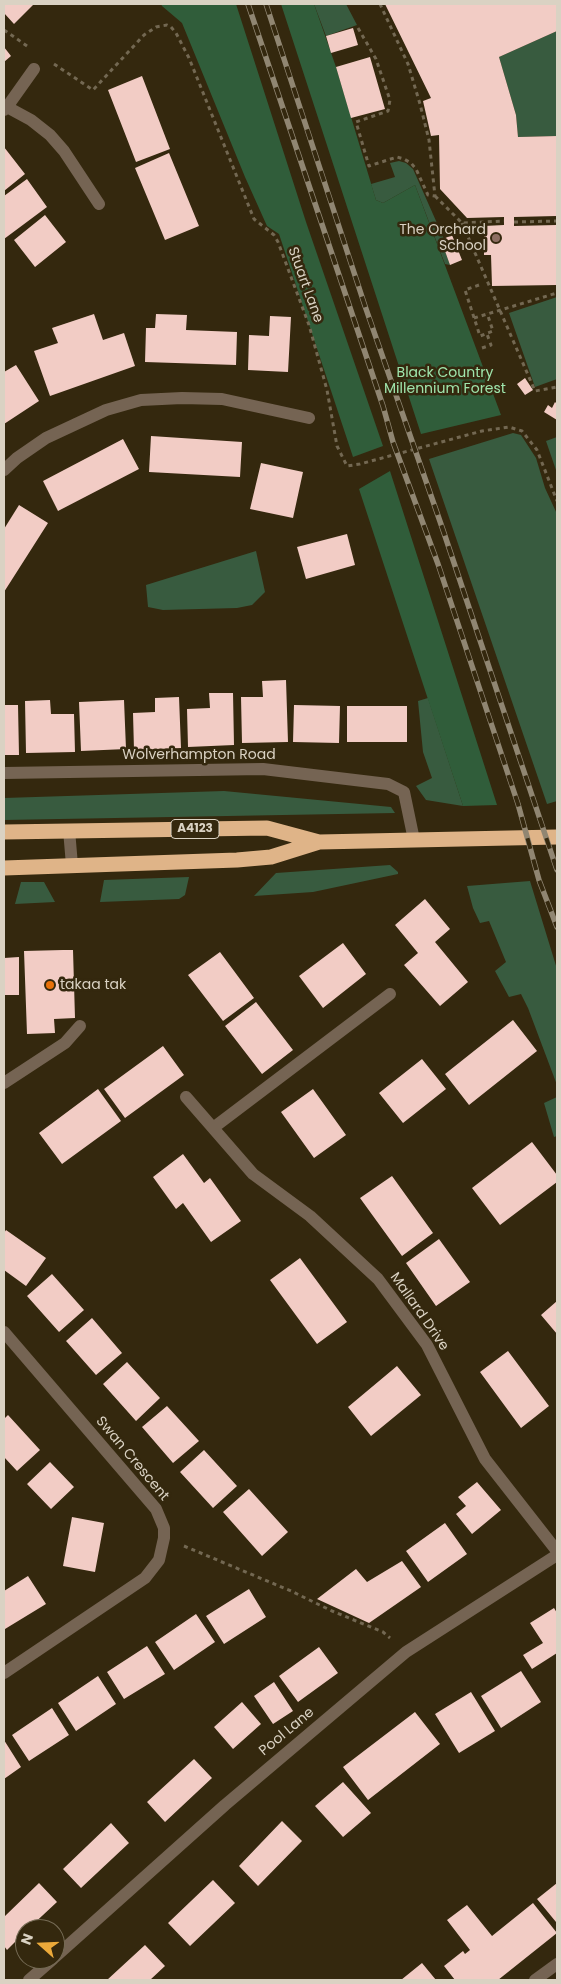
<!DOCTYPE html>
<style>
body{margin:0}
#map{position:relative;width:561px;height:1984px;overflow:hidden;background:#34280e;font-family:Poppins,sans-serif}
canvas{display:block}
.frame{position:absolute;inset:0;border:5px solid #dad2c3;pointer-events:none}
.north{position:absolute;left:15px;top:1919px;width:50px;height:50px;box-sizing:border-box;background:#34280e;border:1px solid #766c56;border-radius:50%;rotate:290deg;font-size:14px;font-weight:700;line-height:20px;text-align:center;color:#dad2c3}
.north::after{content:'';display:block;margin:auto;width:18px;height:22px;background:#eba93a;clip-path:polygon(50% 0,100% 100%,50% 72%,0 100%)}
</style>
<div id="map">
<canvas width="561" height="1984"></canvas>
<div class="frame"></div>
<div class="north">N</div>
</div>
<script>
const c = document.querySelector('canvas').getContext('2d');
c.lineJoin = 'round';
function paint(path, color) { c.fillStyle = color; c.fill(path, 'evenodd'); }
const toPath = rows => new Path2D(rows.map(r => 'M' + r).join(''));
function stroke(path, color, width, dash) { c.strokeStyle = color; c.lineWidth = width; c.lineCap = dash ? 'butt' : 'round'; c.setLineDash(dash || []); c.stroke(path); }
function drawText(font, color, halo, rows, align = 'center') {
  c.font = font + ' Poppins,sans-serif'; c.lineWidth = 5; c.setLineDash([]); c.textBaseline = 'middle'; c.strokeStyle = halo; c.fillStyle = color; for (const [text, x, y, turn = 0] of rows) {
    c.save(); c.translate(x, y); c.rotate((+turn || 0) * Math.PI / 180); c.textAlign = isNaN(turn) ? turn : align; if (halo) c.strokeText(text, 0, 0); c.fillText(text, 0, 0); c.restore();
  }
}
paint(toPath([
 [314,4,346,4,357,25,326,36],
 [557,31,557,136,518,137,516,115,499,57],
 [399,161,406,163,413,169,444,239,441,240,450,265,445,264,415,185,383,203,376,200,371,184,395,177,390,163],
 [557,297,557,379,535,387,509,313],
 [513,433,521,435,536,458,545,488,557,514,557,801,547,804,429,459],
 [557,437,557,473,546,441],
 [256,551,265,592,252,605,237,608,163,610,148,607,146,585],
 [428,698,463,806,426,800,416,786,432,778,423,752,418,701],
 [224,791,391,807,395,813,4,820,4,798],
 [390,865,398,872,398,874,313,892,254,896,276,873],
 [189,877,185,895,179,899,100,902,104,880],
 [530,881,557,969,557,1085,528,1008,521,994,509,997,495,971,506,962,489,921,480,923,473,908,467,886],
 [21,882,44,882,55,902,15,904],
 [557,1097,557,1136,554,1137,544,1103]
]), '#385b3f');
paint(toPath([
 [161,4,236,4,306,222,383,446,353,457,279,234,267,226,245,177,182,23,162,6],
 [281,4,314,4,336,67,376,200,383,203,415,185,501,415,421,434],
 [390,471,497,805,463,806,359,489]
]), '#305d3a');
paint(toPath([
 [4,4,34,4,14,24,4,13],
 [385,4,557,4,557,31,499,57,516,115,518,137,557,136,557,216,514,217,514,226,557,225,557,285,492,286,491,255,484,255,484,226,504,225,504,217,467,218,440,189,439,135,431,136,423,101,431,98],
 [353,28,358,45,331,53,326,36],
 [4,47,11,56,4,62],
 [370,57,385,109,351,118,336,67],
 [142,76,170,149,136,162,108,90],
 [4,147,25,174,4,191],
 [169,153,199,226,165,240,135,168],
 [27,179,47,207,4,239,4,196],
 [45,215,66,242,35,267,14,240],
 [452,235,462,260,450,265,441,240],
 [94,314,103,340,124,333,135,366,50,396,34,351,58,343,52,328],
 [156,314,187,315,186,330,237,332,236,365,145,362,146,328,155,328],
 [270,316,291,317,288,372,248,370,249,335,269,336],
 [16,365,39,401,4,424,4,372],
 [525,378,533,390,525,395,517,384],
 [555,402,557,404,557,420,544,412,548,405,552,408],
 [151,436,242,442,240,477,149,472],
 [123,439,139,469,58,511,43,481],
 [261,463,303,472,293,518,250,509],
 [19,505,48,523,4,592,4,529],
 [347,534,355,565,306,579,297,547],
 [286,680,288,742,242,743,241,697,263,697,262,681],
 [209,693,233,693,234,745,188,747,187,709,210,708],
 [179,697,181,748,134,750,133,713,155,712,155,698],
 [50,700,51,714,74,714,75,752,26,753,25,701],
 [124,700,126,749,81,751,79,702],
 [4,705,18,705,19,755,4,755],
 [294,705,340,706,339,743,293,742],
 [347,706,407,706,407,742,347,742],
 [425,899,450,929,435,942,468,982,440,1006,404,965,418,953,395,925],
 [343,943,366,974,323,1008,299,976],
 [63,950,73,950,75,1018,54,1019,55,1033,27,1034,24,951],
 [220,952,254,998,223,1021,188,975],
 [19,957,19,995,4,995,4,958],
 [256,1002,293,1050,262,1074,225,1026],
 [513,1020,537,1051,469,1105,445,1074],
 [163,1046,184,1075,125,1118,104,1089],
 [422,1059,446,1089,403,1123,379,1093],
 [98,1089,121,1121,62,1164,39,1133],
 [313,1089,346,1135,314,1158,281,1112],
 [532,1142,557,1175,557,1182,500,1225,472,1188],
 [183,1154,204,1183,210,1178,241,1221,211,1242,183,1203,176,1209,153,1177],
 [392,1176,433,1233,402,1256,360,1198],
 [6,1230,46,1258,26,1286,4,1270,4,1233],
 [439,1239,470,1282,436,1306,406,1263],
 [300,1258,347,1322,317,1344,270,1280],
 [52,1274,84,1310,59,1332,27,1296],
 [557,1301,557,1334,541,1315],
 [92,1318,122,1353,96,1375,66,1341],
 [508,1351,549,1406,521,1428,480,1372],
 [127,1362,160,1398,136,1421,103,1384],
 [397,1366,421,1395,371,1436,348,1407],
 [167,1406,199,1441,173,1463,142,1427],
 [8,1415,40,1450,17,1471,4,1457,4,1419],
 [204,1450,237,1486,213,1508,180,1472],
 [50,1462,74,1487,51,1509,27,1484],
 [477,1482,501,1510,472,1534,456,1514,466,1506,458,1497],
 [249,1489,288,1532,262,1556,223,1512],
 [72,1517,104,1523,95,1572,63,1566],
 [445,1523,467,1554,428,1582,406,1551],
 [402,1561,421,1587,369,1623,317,1599,356,1569,367,1582],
 [28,1576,46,1604,5,1629,4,1591],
 [249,1589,266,1617,224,1644,206,1616],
 [554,1608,557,1613,557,1653,532,1669,523,1655,543,1643,530,1623],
 [196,1614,215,1642,174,1670,155,1642],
 [147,1646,165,1674,124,1699,107,1672],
 [319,1647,338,1673,298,1702,279,1676],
 [521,1671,541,1702,501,1728,481,1696],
 [98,1676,116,1704,76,1731,58,1703],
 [274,1682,293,1711,273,1724,254,1696],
 [471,1692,495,1731,459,1753,435,1714],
 [242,1702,261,1724,233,1749,214,1727],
 [52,1708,69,1735,29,1761,12,1735],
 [415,1712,440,1744,368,1800,343,1767],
 [4,1740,21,1767,4,1779],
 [194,1759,212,1778,165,1822,147,1802],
 [343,1782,371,1813,343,1837,315,1806],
 [282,1821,302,1841,258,1886,239,1866],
 [111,1823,129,1843,81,1888,63,1869],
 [213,1880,235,1903,190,1946,168,1923],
 [39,1883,57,1902,28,1929,25,1929,25,1932,7,1950,4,1946,4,1917],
 [557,1883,557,1921,556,1922,537,1899],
 [533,1903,557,1933,498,1980,455,1980,444,1966,463,1951,465,1954,470,1950,447,1920,467,1905,492,1936],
 [145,1945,165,1966,150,1980,107,1980],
 [422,1963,436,1980,401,1980]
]), '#f2ccc5');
stroke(toPath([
 [358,28,376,59,390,100,388,111,356,122,369,166,397,157,404,159,411,163,416,169,428,195,435,196,429,140,420,104,408,64,380,4],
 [4,30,30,48],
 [54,64,93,90,144,35,156,27,167,25,171,27,176,33,189,58,254,219,274,235,278,242,309,325,327,390,337,446,347,466,360,464,482,431,509,427,522,431,537,450,557,501],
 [435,196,462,223,504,221],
 [514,222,557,221],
 [462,223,535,391,557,387],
 [479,285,465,290,480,336,493,331,487,313],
 [474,318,557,293],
 [482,348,491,345,487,334],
 [184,1546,291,1591,332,1611,383,1632,390,1638]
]), '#736852', 3, [4, 4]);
stroke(toPath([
 [7,107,34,69],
 [4,110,7,107,31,120,50,135,64,151,99,204],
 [4,470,17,458,46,438,106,410,141,400,182,398,222,399,309,418],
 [4,773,263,769,388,784,404,792,414,840],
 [69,830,72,865],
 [4,1083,65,1043,80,1026],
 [186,1097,253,1174,310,1216,378,1279,427,1345,485,1459,557,1551],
 [213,1128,390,994],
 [4,1332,156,1509,164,1528,164,1538,159,1560,145,1578,4,1673],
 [55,1957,225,1805,406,1652,557,1555],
 [29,1980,53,1959],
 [535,1980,557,1964]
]), '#756453', 12);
stroke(toPath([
 [4,832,267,828,319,842],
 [4,868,237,860,271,857,319,842,557,837]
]), '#dfb488', 15);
const rail = toPath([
 [248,4,383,406,393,442,438,564,518,804,539,880,557,927],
 [266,4,365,306,443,530,557,870]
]);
stroke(rail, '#908672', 5.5);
stroke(rail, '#34280e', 4, [11]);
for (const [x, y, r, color] of [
 [496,238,5,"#8d6e63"],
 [50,985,5,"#e8710a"]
]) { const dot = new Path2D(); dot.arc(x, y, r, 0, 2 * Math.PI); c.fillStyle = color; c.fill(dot); stroke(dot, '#34280e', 2); }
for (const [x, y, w] of [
 [195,829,48]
]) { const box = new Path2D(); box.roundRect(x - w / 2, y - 9.5, w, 19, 4); c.fillStyle = '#34280e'; c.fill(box); stroke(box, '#dad2c3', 1); }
drawText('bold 12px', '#dad2c3', null, [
 ["A4123",195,829]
]);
drawText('14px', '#dad2c3', '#34280e', [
 ["The Orchard",486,230],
 ["School",486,246],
 ["takaa tak",60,985,"left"]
], 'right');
drawText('14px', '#dad2c3', '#34280e', [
 ["Stuart Lane",305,285,70],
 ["Wolverhampton Road",199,755],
 ["Mallard Drive",419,1312,55],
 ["Swan Crescent",132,1459,50],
 ["Pool Lane",287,1732,-40]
]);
drawText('14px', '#9fe5ac', '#34280e', [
 ["Black Country",445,373],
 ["Millennium Forest",445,389]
]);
</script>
